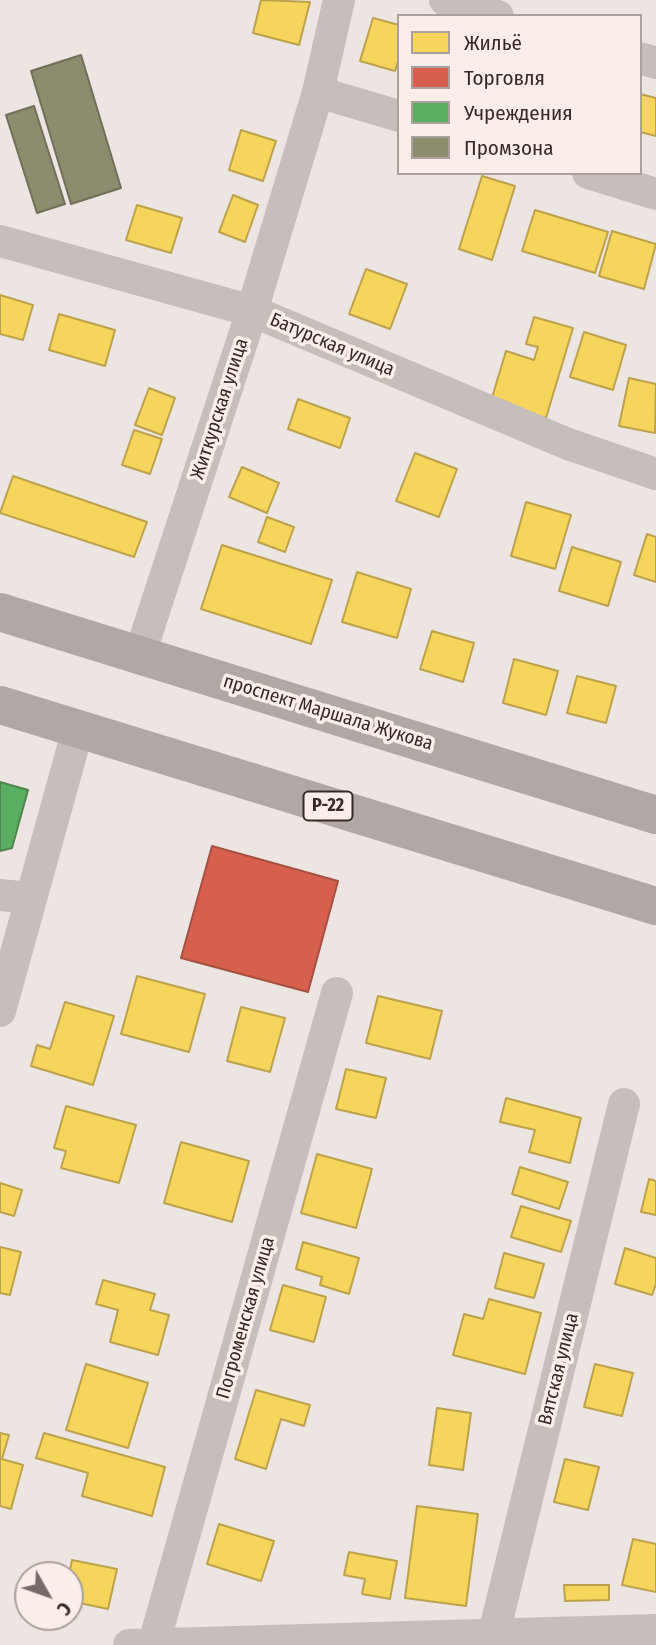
<!DOCTYPE html>
<meta charset="utf-8">
<style>
body{margin:0}
#map{position:relative;width:656px;height:1645px;overflow:hidden;background:#ede5e1;font-family:"Fira Sans Condensed",sans-serif}
canvas{display:block}
.legend{position:absolute;left:397px;top:14px;width:245px;height:161px;box-sizing:border-box;background:#f9efe8;border:2px solid #aba09b;margin:0;padding:9px 12px;list-style:none;font-size:21px;color:#362a28}
.legend li{display:flex;align-items:center;gap:14px;height:35px}
.legend b{width:35px;border:2px solid #aba09b}
.north{position:absolute;left:14px;top:1561px;width:70px;height:70px;box-sizing:border-box;background:#f9efe8;border:2px solid #aba09b;border-radius:50%;rotate:130deg;font-size:19px;font-weight:700;line-height:28px;text-align:center;color:#362a28}
.north::after{content:'';display:block;margin:auto;width:24px;height:32px;background:#766b69;clip-path:polygon(50% 0,100% 100%,50% 72%,0 100%)}
</style>
<div id="map">
<canvas width="656" height="1645"></canvas>
<ul class="legend">
<li><b style="height:19px;background:#f6d55c"></b>Жильё</li>
<li><b style="height:19px;background:#d6604d"></b>Торговля</li>
<li><b style="height:19px;background:#5aae61"></b>Учреждения</li>
<li><b style="height:19px;background:#8c8c6e"></b>Промзона</li>
</ul>
<div class="north">С</div>
</div>
<script>
const c = document.querySelector('canvas').getContext('2d');
c.lineJoin = 'round';
function paint(path, color) { c.fillStyle = color; c.fill(path, 'evenodd'); }
const toPath = rows => new Path2D(rows.map(r => 'M' + r).join(''));
function stroke(path, color, width, dash) { c.strokeStyle = color; c.lineWidth = width; c.lineCap = dash ? 'butt' : 'round'; c.setLineDash(dash || []); c.stroke(path); }
function drawText(font, color, halo, rows, align = 'center') {
  c.font = font + ' "Fira Sans Condensed",sans-serif'; c.lineWidth = 7; c.setLineDash([]); c.textBaseline = 'middle'; c.strokeStyle = halo; c.fillStyle = color; for (const [text, x, y, turn = 0] of rows) {
    c.save(); c.translate(x, y); c.rotate((+turn || 0) * Math.PI / 180); c.textAlign = isNaN(turn) ? turn : align; if (halo) c.strokeText(text, 0, 0); c.fillText(text, 0, 0); c.restore();
  }
}
const homes = toPath([
 [261,0,310,2,299,45,253,33,261,0],
 [373,18,399,25,399,58,395,71,360,61,373,18],
 [640,94,656,98,656,136,640,132,640,94],
 [241,130,276,141,263,181,229,170,241,130],
 [482,176,515,186,492,260,459,249,482,176],
 [233,195,258,205,245,242,219,232,233,195],
 [137,205,182,218,171,253,126,240,137,205],
 [535,210,608,232,595,273,522,251,535,210],
 [612,231,656,244,644,289,599,276,612,231],
 [366,269,407,284,390,329,349,314,366,269],
 [0,295,33,305,23,340,0,334,0,295],
 [59,314,115,330,105,366,49,350,59,314],
 [534,317,573,328,546,418,491,401,506,351,534,360,538,347,526,344,534,317],
 [584,332,626,345,613,390,570,377,584,332],
 [629,378,656,384,655,433,619,426,629,378],
 [149,388,175,398,162,435,135,425,149,388],
 [298,399,350,418,340,448,288,429,298,399],
 [134,430,162,439,150,474,122,465,134,430],
 [415,453,457,469,439,517,396,501,415,453],
 [242,467,279,483,267,513,229,497,242,467],
 [13,476,147,522,134,557,0,513,13,476],
 [526,502,571,515,555,569,511,556,526,502],
 [267,517,294,527,285,552,258,542,267,517],
 [647,534,656,537,656,582,634,575,647,534],
 [222,545,332,580,311,644,201,609,222,545],
 [572,547,621,562,608,606,559,591,572,547],
 [357,572,411,589,397,638,342,622,357,572],
 [432,631,474,643,463,682,420,669,432,631],
 [514,659,558,671,546,715,503,703,514,659],
 [577,676,616,686,606,723,567,713,577,676],
 [137,976,205,994,189,1052,121,1034,137,976],
 [378,996,442,1011,430,1059,366,1043,378,996],
 [65,1002,114,1016,93,1085,31,1066,37,1045,50,1049,65,1002],
 [241,1007,285,1018,270,1072,227,1061,241,1007],
 [346,1069,386,1078,376,1118,336,1109,346,1069],
 [506,1098,581,1118,570,1163,529,1152,535,1130,500,1122,506,1098],
 [66,1106,136,1125,119,1183,61,1168,66,1151,54,1148,66,1106],
 [181,1142,249,1161,232,1222,164,1203,181,1142],
 [317,1154,372,1169,356,1228,301,1213,317,1154],
 [520,1167,568,1182,559,1209,512,1194,520,1167],
 [649,1179,656,1181,656,1215,641,1212,649,1179],
 [0,1183,22,1190,14,1216,0,1212,0,1183],
 [521,1206,571,1221,561,1252,511,1237,521,1206],
 [303,1242,359,1258,349,1294,320,1285,322,1277,296,1269,303,1242],
 [0,1247,21,1252,10,1295,0,1293,0,1247],
 [625,1248,656,1258,656,1284,652,1295,615,1284,625,1248],
 [504,1253,544,1264,534,1298,495,1288,504,1253],
 [103,1280,155,1294,150,1310,169,1315,158,1355,110,1342,118,1310,96,1304,103,1280],
 [283,1285,326,1297,314,1342,270,1330,283,1285],
 [489,1299,541,1313,525,1374,453,1355,464,1314,483,1319,489,1299],
 [86,1364,148,1383,128,1448,66,1430,86,1364],
 [595,1364,633,1373,622,1416,584,1407,595,1364],
 [256,1390,310,1405,304,1426,281,1419,266,1469,235,1459,256,1390],
 [437,1408,471,1413,463,1470,429,1465,437,1408],
 [0,1433,9,1435,2,1459,23,1465,11,1509,0,1506,0,1433],
 [44,1433,165,1467,152,1516,82,1496,88,1473,36,1458,44,1433],
 [565,1459,599,1467,588,1510,554,1502,565,1459],
 [417,1506,478,1514,466,1606,405,1598,417,1506],
 [219,1524,274,1541,261,1581,207,1564,219,1524],
 [633,1539,656,1544,656,1592,622,1585,633,1539],
 [349,1552,397,1561,390,1599,362,1594,365,1579,344,1575,349,1552],
 [72,1560,117,1569,108,1609,70,1601,69,1575,72,1560],
 [564,1585,609,1585,609,1600,565,1601,564,1585]
]);
paint(homes, '#f6d55c');
stroke(homes, '#bca24c', 2);
const shops = toPath([
 [212,846,338,881,308,992,181,958,212,846]
]);
paint(shops, '#d6604d');
stroke(shops, '#a65042', 2);
const public = toPath([
 [0,782,28,790,12,848,0,851,0,782]
]);
paint(public, '#5aae61');
stroke(public, '#4f8650', 2);
const industry = toPath([
 [81,55,121,188,71,204,31,71,81,55],
 [34,106,65,204,37,213,6,115,34,106]
]);
paint(industry, '#8c8c6e');
stroke(industry, '#726f59', 2);
stroke(toPath([
 [445,0,498,16],
 [640,58,656,63],
 [318,92,399,116],
 [588,173,656,194],
 [0,241,252,311,568,444,656,474],
 [140,654,252,311,318,92,339,0],
 [0,895,31,898],
 [0,1011,78,729],
 [494,1633,624,1104],
 [154,1643,337,993],
 [129,1645,656,1630]
]), '#c6beba', 32);
stroke(toPath([
 [0,612,656,815],
 [0,705,656,906]
]), '#b0a8a4', 38);
for (const [x, y, w] of [
 [328,806,49]
]) { const box = new Path2D(); box.roundRect(x - w / 2, y - 14.5, w, 29, 5); c.fillStyle = '#f9efe8'; c.fill(box); stroke(box, '#362a28', 2); }
drawText('bold 18px', '#362a28', null, [
 ["Р-22",328,806]
]);
drawText('19px', '#362a28', '#f9efe8', [
 ["Батурская улица",332,345,23],
 ["Житкурская улица",220,409,-72],
 ["проспект Маршала Жукова",328,713,17],
 ["Погроменская улица",246,1318,-74],
 ["Вятская улица",559,1369,-76]
]);
</script>
